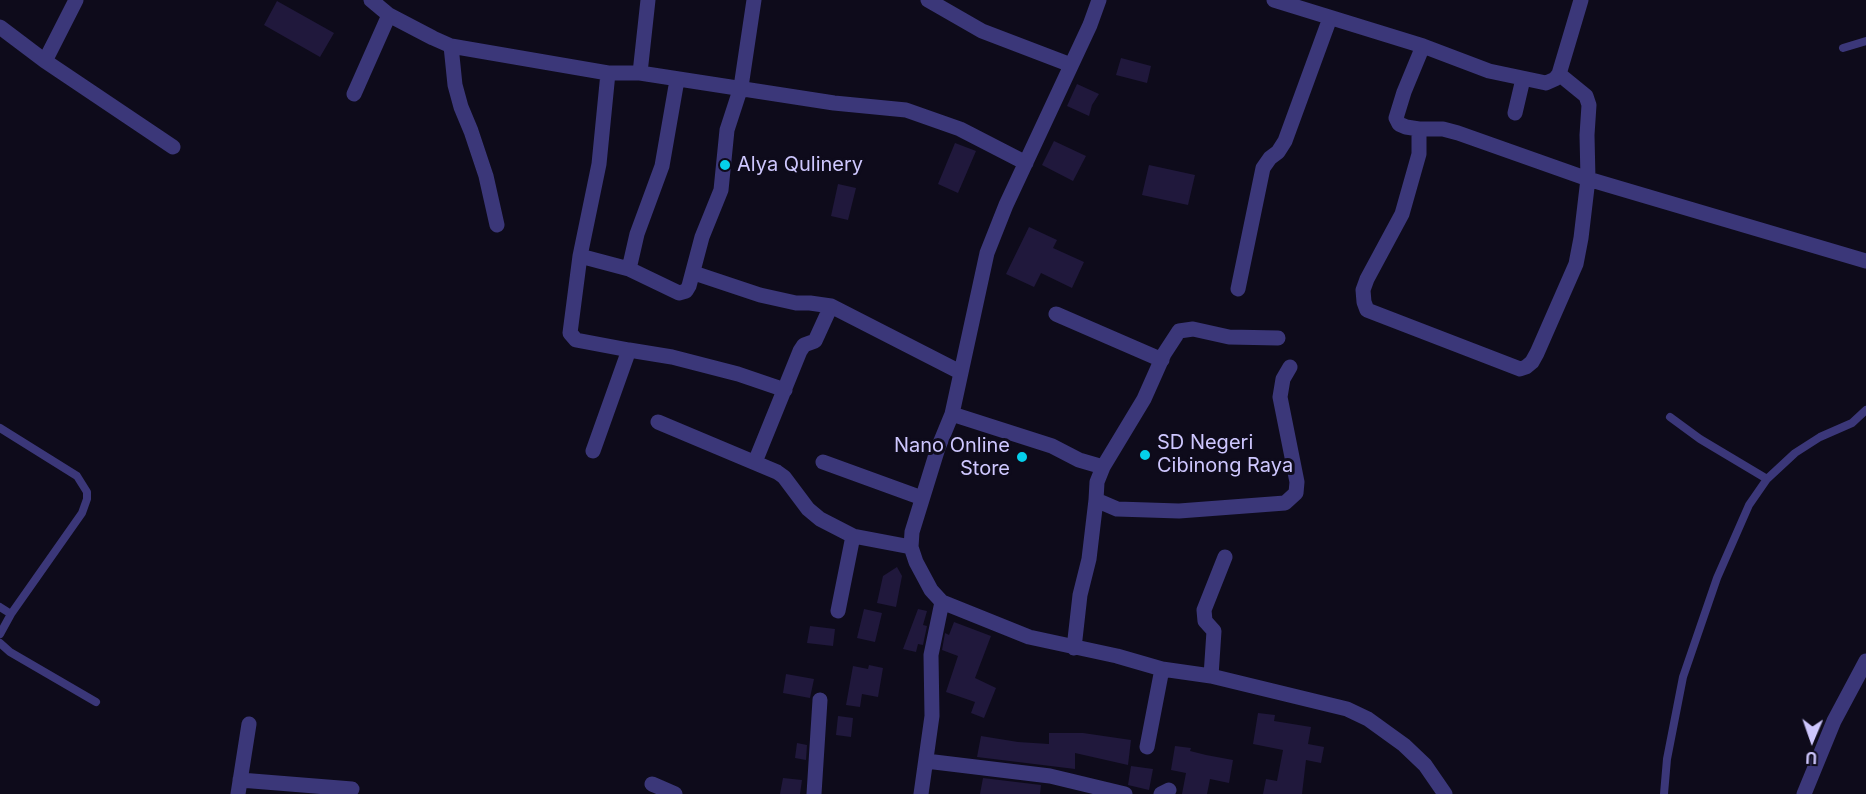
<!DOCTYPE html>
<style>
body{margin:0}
#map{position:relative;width:1866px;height:794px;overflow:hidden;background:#0e0b1b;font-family:Inter,sans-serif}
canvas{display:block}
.north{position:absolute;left:1782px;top:710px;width:60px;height:60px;-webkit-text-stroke:4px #0e0b1b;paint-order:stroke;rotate:182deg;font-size:16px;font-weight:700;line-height:24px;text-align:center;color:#cec7fe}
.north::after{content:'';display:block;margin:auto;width:21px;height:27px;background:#cec7fe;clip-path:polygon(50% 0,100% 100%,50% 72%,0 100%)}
</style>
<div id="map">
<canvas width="1866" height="794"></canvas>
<div class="north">U</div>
</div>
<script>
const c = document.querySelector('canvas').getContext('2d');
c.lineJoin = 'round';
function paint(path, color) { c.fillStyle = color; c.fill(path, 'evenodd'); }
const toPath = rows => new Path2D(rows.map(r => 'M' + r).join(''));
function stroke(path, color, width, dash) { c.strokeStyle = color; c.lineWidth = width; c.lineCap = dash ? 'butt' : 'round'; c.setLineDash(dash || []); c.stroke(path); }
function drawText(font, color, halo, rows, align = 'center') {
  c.font = font + ' Inter,sans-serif'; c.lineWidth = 6; c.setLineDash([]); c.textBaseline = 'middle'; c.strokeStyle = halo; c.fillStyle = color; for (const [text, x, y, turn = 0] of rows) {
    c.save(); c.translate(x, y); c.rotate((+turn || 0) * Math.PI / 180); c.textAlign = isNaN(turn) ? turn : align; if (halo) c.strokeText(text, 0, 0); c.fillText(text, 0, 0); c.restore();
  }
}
paint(toPath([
 [277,1,334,33,320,57,264,25],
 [1121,58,1151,66,1147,83,1116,75],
 [1077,84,1099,94,1092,105,1089,116,1067,106],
 [1054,141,1086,156,1073,181,1042,165],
 [955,143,976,151,958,193,938,184],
 [1149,165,1195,175,1188,205,1142,195],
 [838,184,856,188,848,220,831,216],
 [1029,227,1057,240,1053,248,1084,262,1072,288,1041,273,1034,287,1006,274],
 [897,567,902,576,896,607,877,603,883,576],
 [864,609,882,613,875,642,857,638],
 [918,609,927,611,923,625,927,626,923,645,918,644,916,652,903,649],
 [954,622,991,636,975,678,996,688,984,718,971,713,975,702,946,692,958,656,942,650,945,633,949,635],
 [810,626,835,629,833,646,807,643],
 [869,665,883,668,878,697,862,694,860,707,846,705,853,666,868,669],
 [786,674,814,679,810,698,783,693],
 [1258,713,1275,715,1274,721,1311,727,1308,744,1324,747,1321,763,1306,760,1302,794,1263,794,1266,779,1277,781,1283,750,1253,744],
 [838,716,853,718,851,737,836,735],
 [1049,733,1083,733,1131,740,1128,765,1075,753,1075,769,977,757,981,736,1018,742,1049,744],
 [797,743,807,745,806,760,795,758],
 [1175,746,1191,748,1190,751,1206,755,1233,760,1229,783,1210,779,1207,794,1182,794,1186,773,1171,770],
 [1131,766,1153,769,1149,790,1128,785],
 [783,778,802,780,800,794,780,794],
 [983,778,1041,785,1040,794,980,794]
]), '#20183c');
stroke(toPath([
 [1843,48,1866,41],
 [1670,417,1700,439,1767,479],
 [0,428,77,476,87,492,87,499,82,513,11,614,0,634],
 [0,607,11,614],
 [0,643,10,652,96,702],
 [1664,794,1667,759,1683,677,1717,578,1749,505,1767,479,1795,453,1820,437,1852,423,1866,410]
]), '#3b3779', 8);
stroke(toPath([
 [371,0,389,15,433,38,451,46,608,73,640,73,834,103,906,110,960,129,1026,163],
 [928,0,982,31,1071,65],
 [1099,0,1090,25,1006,205,987,253,952,414,938,448,912,532,911,547,916,562,931,590,942,602,1029,637,1117,656,1162,669,1211,676,1347,709,1368,719,1404,745,1425,765,1445,794],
 [1274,0,1423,46,1489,71,1546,83,1555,79,1559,74,1581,0],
 [0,27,45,61,173,147],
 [451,46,455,85,461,107,471,131,486,176,497,225],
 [1423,46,1404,92,1396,118,1399,124,1406,127,1419,129,1419,154,1402,214,1367,279,1363,290,1364,302,1367,310,1520,369,1526,367,1532,362,1537,353,1576,264,1581,238,1588,179,1587,135,1589,105,1586,96,1559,74],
 [45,61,76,0],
 [640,73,648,0],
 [354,94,389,15],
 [1515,113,1523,79],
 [1419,129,1443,129,1458,133,1588,179,1866,261],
 [580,256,629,269,679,293,686,291,689,286,702,237,721,190,727,130,741,87,754,0],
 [629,269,637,234,662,166,677,80],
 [694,273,760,295,796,303,810,303,831,306,960,372],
 [1238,289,1263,168,1270,158,1278,152,1285,141,1330,18],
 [1056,314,1162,360],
 [629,350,672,357,738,374,785,390],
 [952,414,1052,446,1079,460,1103,467,1097,482,1096,500,1117,509,1179,511,1285,503,1296,493,1297,482,1280,397,1283,379,1290,367],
 [658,422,777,472,784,477,808,509,820,519,853,536,911,547],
 [593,451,629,350,576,340,570,333,580,256,599,164,608,73],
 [755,462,800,351,804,345,815,341,831,306],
 [823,462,922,498],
 [1103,467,1144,399,1164,354,1179,331,1193,329,1229,337,1278,338],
 [838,611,853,536],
 [1074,648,1080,595,1089,559,1096,500],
 [1211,676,1214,631,1205,621,1204,610,1225,557],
 [1147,747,1162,669],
 [926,761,1050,776,1125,794],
 [240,780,352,789],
 [652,784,675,794],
 [238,794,249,724],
 [814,794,820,700],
 [921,794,932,716,931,655,942,602],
 [1161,794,1169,790],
 [1804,794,1834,721,1866,661]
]), '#3b3779', 15);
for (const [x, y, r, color] of [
 [725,165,6,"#05cfeb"],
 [1145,455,6,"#05cfeb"],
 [1022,457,6,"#05cfeb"]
]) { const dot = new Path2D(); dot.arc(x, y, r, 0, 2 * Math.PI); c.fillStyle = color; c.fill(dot); stroke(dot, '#0e0b1b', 2); }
drawText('20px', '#cec7fe', '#0e0b1b', [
 ["Alya Qulinery",737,165],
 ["SD Negeri",1157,443],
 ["Cibinong Raya",1157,466],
 ["Nano Online",1010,446,"right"],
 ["Store",1010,469,"right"]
], 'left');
</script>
